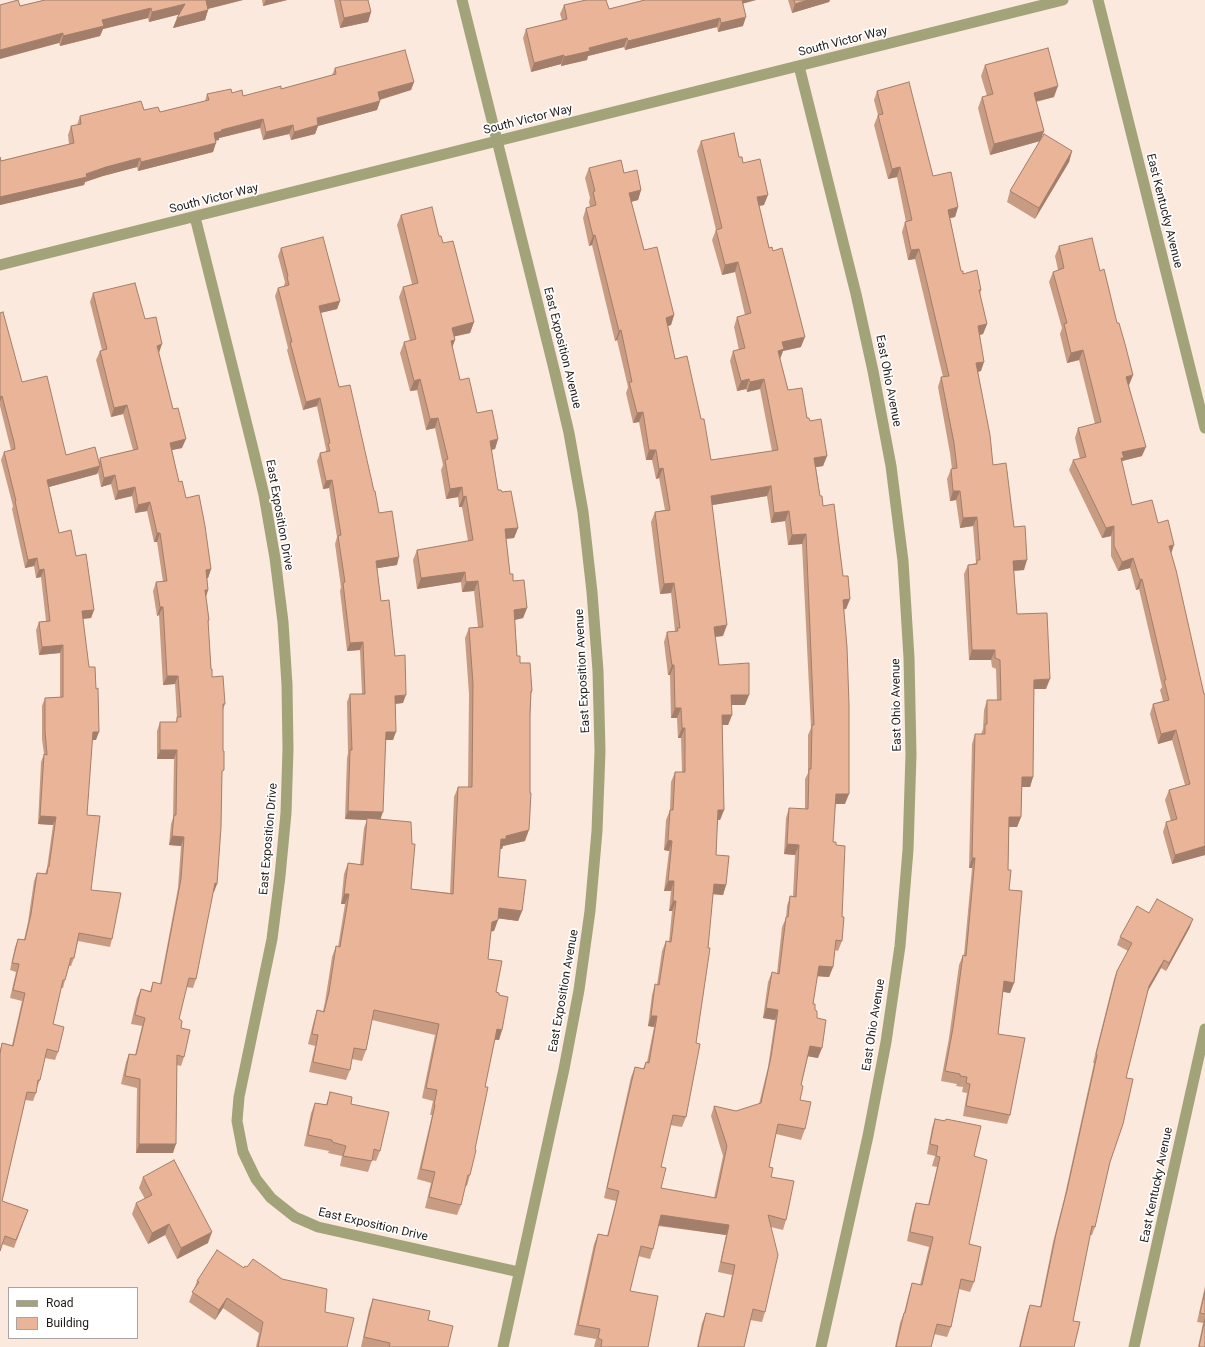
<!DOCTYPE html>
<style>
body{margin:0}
#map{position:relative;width:1205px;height:1347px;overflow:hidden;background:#fce9dd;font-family:Roboto,sans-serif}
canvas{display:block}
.legend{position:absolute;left:8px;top:1287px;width:130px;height:52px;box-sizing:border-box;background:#fff;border:1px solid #a7a4a3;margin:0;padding:5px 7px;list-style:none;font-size:12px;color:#221c18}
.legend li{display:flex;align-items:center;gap:8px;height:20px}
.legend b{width:20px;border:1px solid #a7a4a3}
</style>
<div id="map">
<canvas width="1205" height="1347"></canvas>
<ul class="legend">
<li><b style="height:5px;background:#a2a378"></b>Road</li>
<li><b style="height:11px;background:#e9b498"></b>Building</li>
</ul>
</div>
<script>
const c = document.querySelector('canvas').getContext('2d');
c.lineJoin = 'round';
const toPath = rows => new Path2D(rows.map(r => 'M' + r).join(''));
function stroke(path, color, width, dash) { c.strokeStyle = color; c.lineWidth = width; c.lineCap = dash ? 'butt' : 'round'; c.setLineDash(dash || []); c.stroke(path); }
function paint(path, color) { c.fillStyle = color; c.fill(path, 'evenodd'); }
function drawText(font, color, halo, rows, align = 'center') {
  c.font = font + ' Roboto,sans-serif'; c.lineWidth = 3.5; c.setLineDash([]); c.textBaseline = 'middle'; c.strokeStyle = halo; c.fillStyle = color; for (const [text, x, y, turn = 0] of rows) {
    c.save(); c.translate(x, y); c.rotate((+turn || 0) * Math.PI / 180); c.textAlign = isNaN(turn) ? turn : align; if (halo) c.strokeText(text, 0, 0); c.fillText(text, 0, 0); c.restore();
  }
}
stroke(toPath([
 [1098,0,1205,428],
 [799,66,856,294,873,371,891,466,903,561,909,658,911,754,908,850,900,946,886,1042,868,1136,821,1347],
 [195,217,252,445,264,495,275,558,283,622,287,685,288,749,286,813,280,876,272,939,239,1097,237,1121,243,1152,256,1179,271,1198,295,1217,318,1227,519,1272],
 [0,265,1063,0],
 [1134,1347,1205,1029]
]), '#a2a378', 11);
stroke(toPath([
 [462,0,554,369,569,433,583,512,592,592,598,671,600,751,597,831,590,911,579,990,564,1069,503,1347]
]), '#a2a378', 11);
paint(toPath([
 [45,0,243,0,208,9,208,10,205,20,173,28,179,14,149,22,148,18,103,29,100,36,60,46,59,43,20,6],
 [262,0,287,0,263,6],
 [334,0,368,0,371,12,368,22,340,28],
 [645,0,756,0,743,3,743,26,718,32,717,27,625,50,624,47,588,56,587,60,561,66,561,64,531,72,523,38,526,29,562,20,560,14,564,5,609,9],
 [788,0,830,0,829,2,792,13],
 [985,65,1054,97,1036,102,1044,131,1040,141,1072,151,1069,162,1035,219,1007,202,1010,191,1040,141,990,155,978,108,982,97,987,96,981,76],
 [335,68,414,82,411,90,380,100,380,101,377,110,318,126,315,134,291,140,289,134,263,140,260,128,219,138,219,140,216,140,213,152,138,171,137,167,103,176,85,182,84,185,0,205,0,157,1,161,69,144,68,135,71,126,77,125,80,116,144,110,160,112,205,101,207,94,232,93,243,96,281,89,332,75],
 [877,91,933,176,958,207,955,217,950,218,961,271,981,290,980,295,987,324,983,334,980,335,981,371,978,372,993,465,1014,527,1024,570,1014,571,1017,614,1046,689,1034,689,1033,777,1030,787,1022,787,1021,817,1017,827,1009,827,1008,870,1009,890,1014,983,1010,993,1003,992,998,1034,1010,1115,1007,1124,963,1116,967,1093,962,1092,963,1087,956,1086,957,1084,941,1081,949,1038,959,965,963,955,964,955,972,868,969,868,972,744,975,734,981,734,983,729,984,710,987,700,997,700,996,669,992,667,991,660,969,660,964,574,968,565,976,563,973,526,960,528,956,500,950,501,947,479,951,469,952,469,950,453,938,387,941,377,943,377,915,259,908,260,902,232,905,222,906,222,897,177,888,179,874,125,878,115,874,100],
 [701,141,739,157,743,163,764,205,759,206,769,248,801,347,783,351,780,359,788,390,810,421,827,456,823,466,816,467,820,496,823,506,843,576,850,599,846,609,844,609,845,804,835,804,833,842,836,845,842,917,842,941,838,951,835,950,833,967,829,977,817,976,813,1004,817,1018,818,1058,808,1056,801,1085,800,1100,805,1129,801,1140,776,1134,769,1167,771,1177,786,1220,783,1230,771,1227,765,1312,762,1322,750,1320,744,1347,697,1347,702,1323,706,1313,723,1317,732,1275,718,1272,726,1235,658,1226,653,1249,650,1259,638,1256,630,1291,648,1347,594,1347,596,1339,574,1335,594,1244,598,1234,607,1236,616,1201,604,1198,631,1077,635,1067,643,1069,646,1062,647,1062,654,1027,648,1026,652,995,655,984,657,985,662,951,666,941,669,942,672,911,669,911,671,891,664,891,669,851,664,850,666,820,670,810,671,782,675,772,682,772,681,738,678,738,677,718,671,718,670,675,668,675,664,642,667,632,675,631,671,593,660,594,651,522,655,512,665,510,659,478,656,479,652,460,646,460,639,422,633,423,626,393,628,387,617,340,615,341,592,245,589,246,583,218,586,208,590,207,589,202,590,198,585,178,589,168,624,173,641,190,638,200,631,202,644,250,674,315,671,325,668,326,675,359,701,419,711,460,772,451,760,389,747,392,746,389,737,391,730,361,733,351,739,350,734,327,737,317,745,315,735,272,722,275,712,240,716,230,697,151],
 [767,496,771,523,785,521,788,545,802,544,811,728,808,735,808,773,805,779,805,809,789,808,786,818,784,854,795,855,793,896,790,896,787,906,786,918,782,927,777,973,772,972,768,982,763,1018,775,1020,768,1067,759,1104,736,1111,714,1106,711,1116,723,1156,714,1198,661,1188,661,1167,670,1125,682,1127,686,1117,713,894,723,895,726,885,716,855,717,820,720,820,724,810,722,725,728,725,732,715,731,705,745,705,719,665,715,637,723,636,712,505],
 [401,215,439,236,443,243,474,322,470,333,454,336,455,340,452,348,460,380,477,413,498,439,495,449,491,450,498,490,502,492,518,528,514,538,506,539,510,574,527,608,523,618,515,620,517,656,532,691,531,694,525,841,503,846,502,849,500,849,498,877,522,911,518,921,498,918,494,931,491,931,488,959,496,992,499,995,502,1030,499,1040,494,1040,485,1087,470,1175,467,1186,465,1185,461,1205,457,1215,425,1208,431,1183,417,1179,432,1115,430,1115,433,1101,422,1098,435,1035,372,1020,366,1050,362,1061,352,1059,350,1070,346,1080,309,1072,315,1046,308,1044,314,1020,317,1010,323,1011,325,1002,332,957,336,946,338,947,345,904,341,904,344,874,348,863,360,865,364,828,367,820,345,819,347,758,348,753,347,702,350,694,362,694,360,650,347,651,340,591,341,587,335,544,337,537,329,488,323,489,317,461,320,453,326,452,326,449,317,406,303,410,287,350,288,348,275,296,278,288,284,286,285,282,278,256,281,248,340,301,337,309,320,313,339,387,379,513,397,565,377,568,381,601,395,656,403,703,395,704,393,740,386,740,381,819,411,889,450,893,454,797,458,787,468,787,469,694,465,638,469,628,478,627,474,591,462,592,461,582,417,589,413,560,417,550,468,541,462,507,459,507,458,497,446,499,441,470,443,465,435,428,426,430,417,390,410,391,400,353,404,342,410,341,399,297,403,287,412,284,397,225],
 [1059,246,1100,271,1117,323,1133,375,1129,385,1142,456,1122,461,1122,463,1132,505,1158,523,1171,554,1204,694,1205,694,1205,855,1172,864,1163,832,1166,822,1171,821,1165,800,1169,790,1185,785,1172,740,1158,744,1150,714,1153,704,1163,701,1160,690,1162,687,1139,589,1136,590,1130,568,1118,571,1111,556,1111,536,1102,538,1069,470,1073,460,1080,459,1075,438,1078,428,1095,424,1079,360,1067,363,1060,334,1062,328,1049,282,1053,272,1058,270,1055,256],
 [93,293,145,319,159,353,182,448,172,450,179,482,186,498,211,569,208,578,207,578,208,590,206,597,209,620,208,624,211,669,212,677,225,704,223,710,222,776,217,884,213,892,196,979,193,988,186,987,179,1019,181,1028,184,1057,181,1066,177,1065,173,1153,136,1153,137,1088,121,1084,126,1062,129,1054,135,1055,142,1026,131,1024,137,998,141,989,150,991,153,982,160,984,178,888,181,846,169,845,171,824,173,818,174,759,157,759,157,731,160,722,176,722,177,718,175,684,163,685,159,615,157,616,153,591,156,582,163,582,157,542,154,542,147,511,135,513,132,496,115,500,111,484,101,487,98,472,97,474,49,487,59,533,76,556,94,610,91,618,83,619,96,740,92,740,87,815,91,890,112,939,110,947,78,941,74,958,71,966,69,966,65,980,63,988,61,988,53,1024,58,1052,55,1060,45,1058,40,1080,37,1088,36,1093,33,1101,25,1100,2,1201,28,1210,14,1248,2,1244,0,1251,0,1050,2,1043,12,1045,22,1001,10,998,16,972,10,970,15,947,18,939,24,940,28,922,34,881,37,873,45,874,47,868,53,825,38,824,41,762,44,754,42,739,42,706,45,698,60,697,60,653,39,655,36,630,39,622,46,621,41,577,36,578,34,566,25,568,12,509,13,506,1,460,4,452,11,450,0,406,0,313,22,382,66,455,99,462,100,458,133,450,123,414,111,417,96,360,100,351,102,350,90,302],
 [1149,913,1190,927,1166,971,1161,968,1148,991,1126,1078,1110,1162,1095,1227,1092,1235,1090,1235,1073,1321,1074,1347,1019,1347,1027,1313,1030,1305,1040,1307,1053,1242,1064,1199,1094,1063,1093,1063,1114,979,1117,971,1128,951,1117,945,1120,937],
 [330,1092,351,1104,380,1151,376,1161,372,1160,368,1172,340,1166,342,1156,328,1153,329,1151,304,1146,311,1113,315,1103,326,1105],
 [935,1119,974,1156,969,1244,974,1282,970,1292,959,1289,951,1327,947,1337,934,1334,931,1347,895,1347,900,1323,904,1313,909,1293,912,1283,920,1285,929,1247,907,1241,913,1212,916,1203,928,1205,937,1167,932,1166,935,1156,927,1154,932,1128],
 [143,1177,208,1243,177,1259,165,1235,148,1244,132,1214,136,1203,145,1199,139,1188],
 [244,1268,325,1312,347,1347,256,1347,259,1333,223,1308,215,1320,189,1302,197,1281],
 [1205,1286,1205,1347,1198,1347,1203,1323,1197,1322],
 [373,1299,428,1320,448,1347,361,1347,369,1310]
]), '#c89b83');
paint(toPath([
 [206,0,243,0,203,10],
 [266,0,287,0,263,6],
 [739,0,756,0,738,5],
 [808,0,830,0,829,2,792,13,795,4],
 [185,4,181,14,149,22,152,12],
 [151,8,148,18,103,29,100,36,60,46,63,36,102,20],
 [208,10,205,20,173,28,177,18],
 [371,12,368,22,340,28,344,18],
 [746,17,743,26,718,32,721,23],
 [720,18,717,27,625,50,628,41],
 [63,33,59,43,0,59,0,50],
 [627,38,624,47,588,56,587,60,561,66,564,57,589,48],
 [564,55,561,64,531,72,534,63],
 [414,82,411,90,375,101,378,92],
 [1058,86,1054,97,1030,103,1034,93],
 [380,101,377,110,318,126,315,134,291,140,294,132,317,118],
 [263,119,260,128,219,138,219,140,211,142,214,133,221,130],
 [293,125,289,134,263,140,266,132],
 [1044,131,1040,141,990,155,994,144],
 [216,143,213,152,138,171,141,162],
 [1072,151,1069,162,1035,219,1039,208],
 [140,158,137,167,103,176,85,182,84,185,0,205,0,197,86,174,106,167],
 [900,167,897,177,888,179,892,169],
 [641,190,638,200,626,203,629,193],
 [768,195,764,205,753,207,757,197],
 [958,207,955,217,945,219,948,210],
 [595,235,592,245,589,246,593,236],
 [919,249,915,259,908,260,911,250],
 [738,262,735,272,722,275,725,265],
 [340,301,337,309,316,314,319,306],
 [674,315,671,325,662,328,666,318],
 [474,322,470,333,448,338,452,328],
 [987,324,983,334,975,336,978,326],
 [621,330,617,340,615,341,619,331],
 [805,337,801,347,783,351,780,359,778,351,782,342],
 [455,340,451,350,451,341],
 [162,344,159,353,157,346],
 [1083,350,1079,360,1067,363,1071,353],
 [984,362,981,371,972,373,976,363],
 [1133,375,1129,385,1123,387,1126,377],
 [420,379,417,390,410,391,414,381],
 [749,379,746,389,737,391,741,381],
 [764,379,760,389,747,392,750,382],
 [2,396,0,402,0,397],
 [320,398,317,406,303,410,306,402],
 [127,405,123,414,111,417,114,408],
 [643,412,639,422,633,423,637,413],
 [438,418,435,428,426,430,430,419],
 [186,439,182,448,167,451,170,443],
 [498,439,495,449,486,451,490,441],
 [1146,447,1142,456,1122,461,1120,468,1117,468,1122,452],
 [649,450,656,450,652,460,646,460],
 [827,456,823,466,811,468,814,458],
 [100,466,97,474,45,488,47,480],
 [663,468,659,478,656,479,659,469],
 [115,475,111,484,101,487,104,478],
 [332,480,329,488,323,489,326,481],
 [771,486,767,496,707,506,711,496],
 [135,487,132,496,115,500,118,491],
 [462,487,458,497,446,499,450,489],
 [953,491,960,491,956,500,950,501],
 [466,496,462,507,459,507,463,497],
 [150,502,147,511,135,513,138,505],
 [789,511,785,521,771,523,774,513],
 [977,517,973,526,960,528,963,518],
 [1114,526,1111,536,1102,538,1106,528],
 [518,528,514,538,501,539,505,529],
 [157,533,160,533,157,542,154,542],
 [806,534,802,544,788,545,792,535],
 [1174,545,1171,554,1169,546],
 [399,557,397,565,373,569,376,561],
 [37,558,34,566,25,568,28,560],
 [1133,558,1130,568,1118,571,1122,562],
 [1027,560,1024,570,1010,571,1013,561],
 [44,569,41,577,36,578,39,570],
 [211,569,208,578,202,579,206,570],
 [465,572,461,582,417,589,421,578],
 [1142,579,1139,589,1136,590,1140,580],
 [478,581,474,591,462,592,466,582],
 [674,583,671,593,660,594,664,584],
 [205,590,208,590,205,599],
 [850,599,846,609,839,610,843,600],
 [160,607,163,607,159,615,157,616],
 [527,608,523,618,510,621,514,610],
 [94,610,91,618,79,619,82,611],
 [727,625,723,636,711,637,714,627],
 [363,642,360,650,347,651,350,643],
 [63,645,60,653,39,655,42,647],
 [972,650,995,650,991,660,969,660],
 [672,665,674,665,670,675,668,675],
 [167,676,178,676,175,684,163,685],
 [1050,679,1046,689,1030,689,1034,680],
 [406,695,403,703,392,704,395,696],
 [731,695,749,695,745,705,728,705],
 [675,708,681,708,677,718,671,718],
 [722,715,732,715,728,725,718,725],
 [682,728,685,728,681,738,678,738],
 [1176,730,1172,740,1158,744,1161,734],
 [93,732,99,732,96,740,90,740],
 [386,732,396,732,393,740,383,740],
 [160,750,177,750,174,759,157,759],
 [1022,777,1033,777,1030,787,1018,787],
 [836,794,849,794,845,804,832,804],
 [718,810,724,810,720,820,714,820],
 [348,811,383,812,380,820,367,818,367,820,345,819],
 [40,816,56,817,53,825,38,824],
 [1009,817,1021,817,1017,827,1005,827],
 [529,830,525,841,503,846,502,849,497,849,501,839,506,836],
 [172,836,184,837,181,846,169,845],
 [668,840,672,841,669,851,664,850],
 [787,844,799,845,795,855,784,854],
 [1205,846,1205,855,1172,864,1175,855],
 [972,858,975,858,972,868,969,868],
 [668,881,674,881,671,891,664,891],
 [215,883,217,884,214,892,212,892],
 [714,884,726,885,723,895,711,894],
 [344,894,349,894,345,904,341,904],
 [673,901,676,901,672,911,669,911],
 [499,908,522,911,518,921,495,918],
 [1193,919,1190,927,1166,971,1169,963],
 [498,920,494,931,489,932,492,922],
 [1164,960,1161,968,1146,994,1149,986],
 [819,966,833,967,829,977,815,976],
 [1004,981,1014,983,1010,993,1000,991],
 [766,1008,778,1010,775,1020,763,1018],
 [651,1016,657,1016,654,1027,648,1026],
 [497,1029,502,1030,499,1040,493,1039],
 [810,1046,822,1048,818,1058,806,1056],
 [139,1144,176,1144,173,1153,136,1153],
 [661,1215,729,1225,726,1235,657,1225],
 [169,1224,165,1235,148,1244,152,1233],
 [212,1232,208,1243,177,1259,181,1248],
 [227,1298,223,1308,215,1320,219,1310]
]), '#a37e6a');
const building = toPath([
 [18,0,20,6,45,0,207,0,206,0,208,10,177,18,185,4,152,12,151,8,102,20,104,26,63,36,63,33,0,50,0,5,18,0],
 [340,0,368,0,371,12,344,18,340,0],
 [586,0,606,0,609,9,645,0,742,0,746,17,721,23,720,18,628,41,627,38,589,48,590,51,564,57,564,55,534,63,526,29,567,19,564,5,586,0],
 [794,0,808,0,795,4,794,0],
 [1048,48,1058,86,1034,93,1044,131,994,144,982,97,993,94,985,65,1048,48],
 [405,50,414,82,378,92,380,101,317,118,318,125,294,132,293,125,266,132,263,119,221,130,222,131,214,133,216,143,141,162,140,158,106,167,86,174,87,177,0,197,0,157,1,161,74,143,71,126,81,124,80,116,141,101,144,110,158,107,160,112,209,100,207,94,231,89,232,93,242,90,243,96,281,86,281,89,336,74,335,68,405,50],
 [909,82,933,176,951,172,958,207,948,210,961,271,963,271,963,274,977,270,981,290,979,290,987,324,978,326,984,362,976,363,990,435,993,465,1006,463,1014,527,1025,526,1027,560,1013,561,1017,614,1047,613,1050,679,1034,680,1033,777,1022,777,1021,817,1009,817,1008,870,1011,870,1009,890,1022,891,1014,983,1004,981,998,1034,1025,1038,1010,1115,966,1106,970,1084,966,1083,967,1077,960,1076,960,1074,945,1071,953,1028,963,955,966,956,975,858,972,858,975,734,985,734,985,724,987,724,987,700,1001,700,1000,660,995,658,995,650,972,650,968,565,977,564,977,560,980,560,977,517,963,518,960,491,953,491,951,469,957,468,954,443,941,377,949,376,919,249,911,250,905,222,912,220,900,167,892,169,878,115,883,114,877,91,909,82],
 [734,133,739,157,742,157,743,163,760,159,768,195,757,197,769,248,772,247,773,251,782,248,805,337,782,342,784,349,778,351,788,390,802,388,807,418,809,418,810,421,821,419,827,456,814,458,820,496,822,496,823,506,834,504,843,576,848,576,850,599,843,600,847,647,849,704,849,794,836,794,833,842,836,842,836,845,845,846,842,917,844,917,842,941,836,940,833,967,819,966,813,1004,815,1004,815,1010,817,1011,817,1018,826,1020,822,1048,810,1046,801,1085,803,1086,800,1100,811,1102,805,1129,778,1124,769,1167,773,1168,771,1177,794,1181,786,1220,768,1215,778,1255,765,1312,753,1309,744,1347,698,1347,706,1313,724,1317,735,1265,721,1262,729,1225,661,1215,653,1249,641,1246,630,1291,658,1296,648,1347,601,1347,602,1340,598,1338,600,1329,578,1325,598,1234,608,1236,619,1191,607,1188,635,1067,644,1069,646,1062,649,1063,657,1016,651,1016,655,984,659,985,666,941,671,942,676,901,673,901,674,881,668,881,672,841,668,840,670,810,673,810,675,772,685,772,685,728,682,728,681,708,675,708,674,665,672,665,667,632,678,631,677,628,680,628,674,583,664,584,655,512,670,510,663,468,659,469,656,450,649,450,643,412,637,413,629,382,632,382,621,330,619,331,595,235,593,236,586,208,596,205,593,192,595,191,589,168,621,160,624,173,637,170,641,190,629,193,644,250,657,247,674,315,666,318,675,359,687,356,701,419,704,419,711,460,778,450,764,379,750,382,749,379,741,381,733,351,745,348,737,317,751,313,738,262,725,265,716,230,722,228,701,141,734,133],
 [771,486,774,513,789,511,792,535,806,534,814,725,812,725,811,769,809,769,808,809,789,808,787,844,799,845,796,897,790,896,788,917,786,917,779,974,772,972,766,1008,778,1010,771,1057,761,1103,736,1111,714,1106,727,1146,716,1198,661,1188,666,1168,661,1167,673,1115,686,1117,700,1044,696,1043,710,948,708,948,714,884,726,885,729,856,716,855,718,810,724,810,722,715,732,715,731,695,749,695,749,663,719,665,714,627,727,625,711,496,771,486],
 [1044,134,1072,151,1039,208,1010,191,1044,134],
 [432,207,439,236,441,236,443,243,453,241,474,322,452,328,455,340,451,341,460,380,469,378,477,413,492,410,498,439,490,441,498,490,501,490,502,492,511,491,518,528,505,529,510,574,513,574,513,581,524,580,527,608,514,610,517,656,520,656,520,663,530,663,532,691,531,691,530,714,530,793,531,793,529,830,506,836,506,839,501,839,498,877,526,880,522,911,499,908,498,920,492,922,488,959,502,961,496,992,499,993,499,995,508,997,502,1030,497,1029,485,1087,488,1087,475,1149,476,1150,470,1175,468,1175,461,1205,429,1197,435,1172,421,1169,435,1105,434,1105,437,1090,426,1088,439,1024,374,1010,366,1050,354,1048,350,1070,313,1062,318,1035,312,1034,317,1010,324,1012,329,992,336,946,340,947,349,894,344,894,348,863,363,865,367,818,411,822,412,844,415,844,411,889,453,894,458,787,472,787,473,684,469,628,483,627,478,581,466,582,465,572,421,578,417,550,473,540,466,496,463,497,462,487,450,489,445,460,448,459,438,418,430,419,420,379,414,381,404,342,416,339,403,287,418,283,401,215,432,207],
 [323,237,340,301,319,306,339,387,350,385,374,491,375,491,379,513,392,511,399,557,376,561,381,601,389,600,395,656,405,655,406,695,395,696,396,732,386,732,383,812,348,811,350,750,352,750,350,694,365,694,363,642,350,643,343,583,345,582,338,536,341,535,332,480,326,481,320,453,330,451,328,444,330,443,320,398,306,402,290,342,292,342,278,288,289,285,287,277,288,276,281,248,323,237],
 [1092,238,1100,271,1104,269,1117,323,1119,323,1125,344,1133,375,1126,377,1146,447,1122,452,1124,458,1121,458,1132,505,1152,500,1158,523,1168,520,1174,545,1169,546,1176,570,1204,694,1205,694,1205,846,1175,855,1166,822,1177,819,1169,790,1190,784,1176,730,1161,734,1153,704,1169,700,1164,680,1166,680,1142,579,1140,580,1133,558,1122,562,1114,546,1114,526,1106,528,1073,460,1086,457,1078,428,1101,422,1083,350,1071,353,1064,324,1067,323,1053,272,1064,268,1059,246,1092,238],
 [135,283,145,319,156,317,162,344,157,346,173,409,178,408,186,439,170,443,179,482,182,481,186,498,199,495,205,526,211,569,206,570,208,590,205,590,209,620,208,620,211,669,212,669,212,677,223,676,225,704,223,704,223,751,224,751,224,770,222,771,221,827,217,884,215,883,196,979,189,978,179,1019,182,1021,181,1028,190,1030,184,1057,177,1055,176,1144,139,1144,140,1079,125,1076,129,1054,136,1055,145,1018,135,1015,141,989,151,992,153,982,161,984,181,879,184,837,172,836,174,815,176,815,177,750,160,750,160,722,177,722,177,717,181,717,178,676,167,676,163,607,160,607,156,582,167,581,160,533,157,533,150,502,138,505,135,487,118,491,115,475,104,478,100,458,138,449,127,405,114,408,100,351,107,349,93,293,135,283],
 [3,312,22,382,47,376,66,455,95,447,100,466,47,480,59,533,71,530,76,556,86,554,94,610,82,611,89,667,95,667,96,689,98,688,99,732,93,732,87,815,100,816,91,890,121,893,112,939,79,933,74,958,71,958,65,980,63,980,53,1024,64,1027,58,1052,47,1049,40,1080,38,1080,36,1093,27,1092,2,1201,28,1210,16,1240,5,1236,0,1251,0,1054,2,1043,13,1046,25,993,13,990,19,964,12,963,18,939,25,940,31,914,37,873,47,874,48,867,49,867,56,817,40,816,44,754,47,755,45,731,45,698,63,697,63,645,42,647,39,622,50,621,44,569,39,570,37,558,28,560,15,501,16,501,4,452,15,449,14,442,2,396,0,397,0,313,3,312],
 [1157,899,1193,919,1169,963,1164,960,1149,986,1126,1078,1133,1079,1123,1124,1110,1162,1095,1227,1092,1226,1073,1321,1080,1322,1074,1347,1020,1347,1030,1305,1041,1307,1056,1234,1067,1190,1097,1055,1096,1054,1117,971,1132,943,1120,937,1137,906,1149,913,1157,899],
 [330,1092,352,1097,351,1104,389,1112,380,1151,374,1149,372,1161,343,1156,346,1146,332,1142,332,1140,308,1135,315,1103,327,1105,330,1092],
 [935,1119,945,1121,946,1119,981,1126,974,1156,987,1160,969,1244,981,1247,974,1282,961,1279,951,1327,937,1324,931,1347,896,1347,904,1313,905,1313,912,1283,922,1285,933,1237,910,1232,916,1203,929,1205,940,1157,936,1156,938,1146,930,1144,935,1119],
 [174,1160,212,1232,181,1248,169,1224,152,1233,136,1203,152,1195,143,1177,174,1160],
 [217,1250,244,1268,245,1266,247,1267,253,1259,282,1279,327,1289,325,1312,354,1318,347,1347,258,1347,263,1322,227,1298,219,1310,192,1292,199,1282,197,1281,217,1250],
 [1205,1292,1205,1314,1200,1313,1205,1292],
 [373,1299,430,1311,428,1320,453,1326,448,1347,389,1347,390,1343,364,1337,373,1299],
 [1205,1319,1205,1347,1199,1347,1205,1319]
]);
paint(building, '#e9b498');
stroke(building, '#a37e6a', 1);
drawText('12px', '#221c18', '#fff', [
 ["South Victor Way",843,42,-14],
 ["South Victor Way",528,120,-14],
 ["South Victor Way",214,199,-14],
 ["East Kentucky Avenue",1164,211,76],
 ["East Exposition Avenue",562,348,76],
 ["East Ohio Avenue",888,381,79],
 ["East Exposition Drive",279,515,80],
 ["East Exposition Avenue",583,671,-93],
 ["East Ohio Avenue",897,705,-91],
 ["East Exposition Drive",269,839,-85],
 ["East Exposition Avenue",564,991,-80],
 ["East Ohio Avenue",874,1025,-81],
 ["East Kentucky Avenue",1157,1185,-78],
 ["East Exposition Drive",373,1225,13]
]);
</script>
